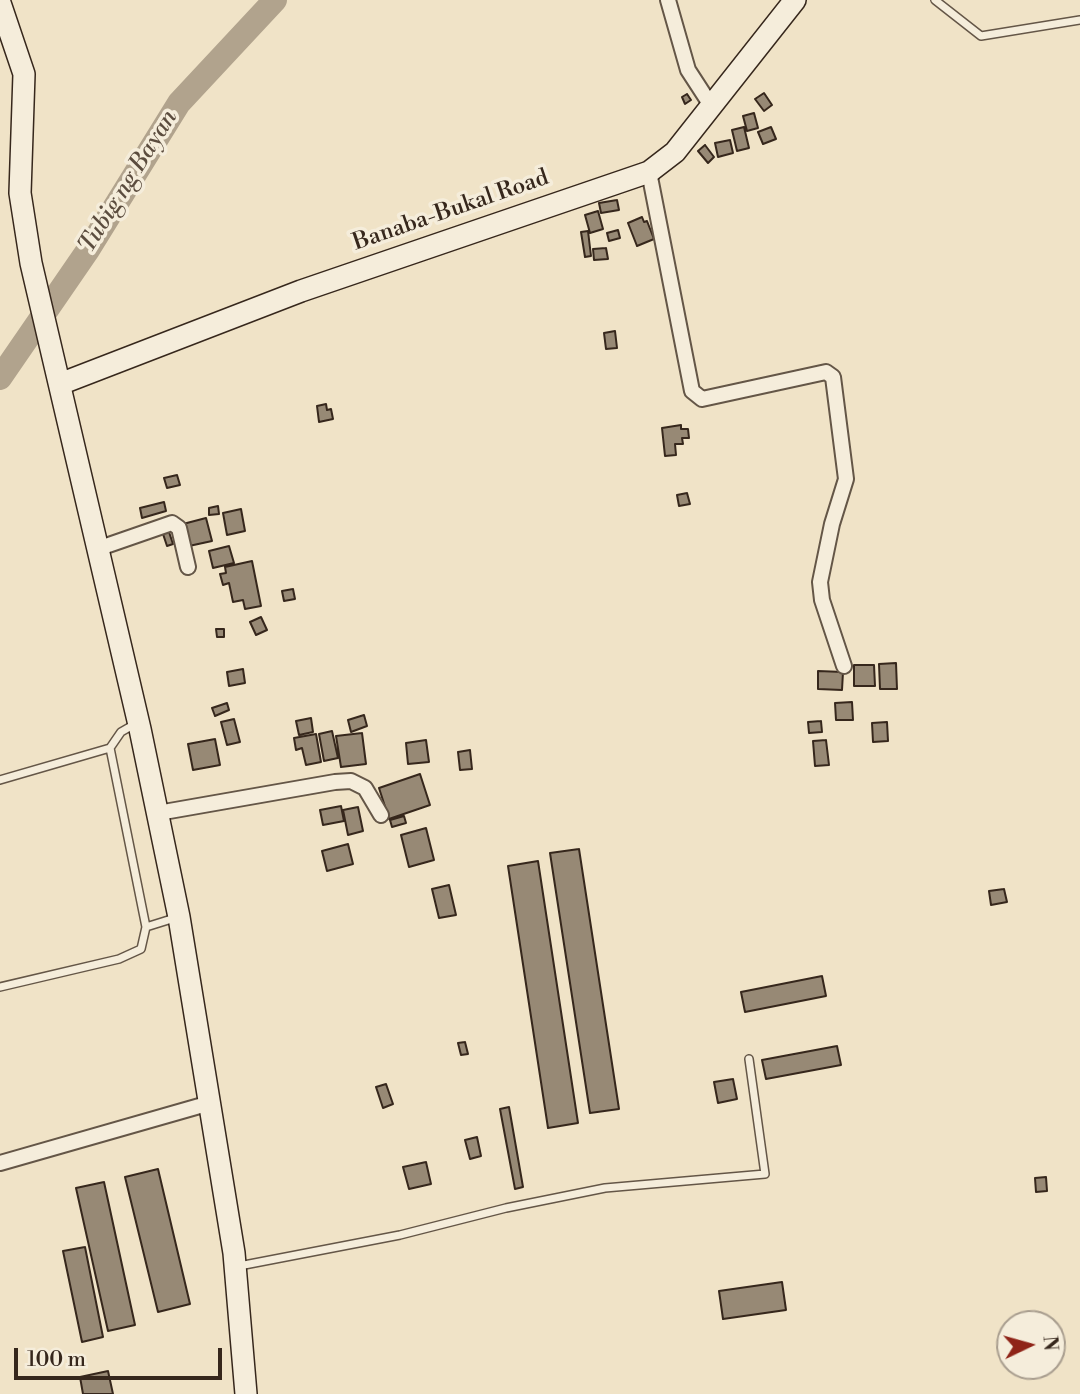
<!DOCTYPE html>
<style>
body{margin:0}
#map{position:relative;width:1080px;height:1394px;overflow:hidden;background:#f0e3c7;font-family:"Libre Bodoni",serif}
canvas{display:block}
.north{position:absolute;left:996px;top:1310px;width:70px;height:70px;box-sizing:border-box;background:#f5eddb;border:2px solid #a99e8f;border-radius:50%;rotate:85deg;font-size:19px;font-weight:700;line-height:28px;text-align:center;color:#36271c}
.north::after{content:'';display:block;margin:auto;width:24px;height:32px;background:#8f2418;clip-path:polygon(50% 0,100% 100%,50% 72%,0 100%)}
.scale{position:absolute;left:14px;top:1348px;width:208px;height:32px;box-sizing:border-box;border:4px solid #36271c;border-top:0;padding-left:9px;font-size:21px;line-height:24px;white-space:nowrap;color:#36271c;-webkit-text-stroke:5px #f5eddb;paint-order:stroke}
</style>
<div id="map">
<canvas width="1080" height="1394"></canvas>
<div class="north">N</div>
<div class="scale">100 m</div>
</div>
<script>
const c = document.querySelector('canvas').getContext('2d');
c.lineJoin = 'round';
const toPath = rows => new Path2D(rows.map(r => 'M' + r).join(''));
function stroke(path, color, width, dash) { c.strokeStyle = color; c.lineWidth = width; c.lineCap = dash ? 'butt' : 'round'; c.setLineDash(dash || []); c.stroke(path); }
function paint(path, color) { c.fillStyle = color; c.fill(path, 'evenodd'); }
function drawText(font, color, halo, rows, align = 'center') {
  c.font = font + ' "Libre Bodoni",serif'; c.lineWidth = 7; c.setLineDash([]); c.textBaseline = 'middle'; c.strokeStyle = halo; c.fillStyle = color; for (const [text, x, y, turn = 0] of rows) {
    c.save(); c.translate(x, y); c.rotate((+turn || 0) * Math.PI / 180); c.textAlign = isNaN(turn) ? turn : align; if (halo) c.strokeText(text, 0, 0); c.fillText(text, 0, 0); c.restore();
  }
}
stroke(toPath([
 [0,378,88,250,179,103,275,0]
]), '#b1a38d', 24);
const building = toPath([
 [764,93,772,105,764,111,755,99,764,93],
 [687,94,691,100,685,104,682,97,687,94],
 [754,113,758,128,747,131,743,116,754,113],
 [744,127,749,148,737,151,732,130,744,127],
 [771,127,776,139,763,144,758,132,771,127],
 [730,140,733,153,718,157,715,143,730,140],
 [705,145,714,157,708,163,698,151,705,145],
 [617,200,619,210,601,213,599,203,617,200],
 [598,211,603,229,590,233,585,215,598,211],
 [642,217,644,222,647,221,654,239,637,246,628,223,642,217],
 [618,230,620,238,609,241,607,233,618,230],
 [588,231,591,256,585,257,581,232,588,231],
 [606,248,608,259,594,260,593,249,606,248],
 [615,331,617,348,606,349,604,333,615,331],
 [326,404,327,410,331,409,333,419,319,422,317,406,326,404],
 [681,425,681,429,688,429,689,438,682,438,683,444,675,444,676,455,665,456,662,428,681,425],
 [177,475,180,485,167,488,164,478,177,475],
 [687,493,690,504,679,506,677,495,687,493],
 [164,502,166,511,142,518,140,508,164,502],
 [218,506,219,514,209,515,209,508,218,506],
 [241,509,245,531,227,535,223,513,241,509],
 [206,518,212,541,189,546,183,524,206,518],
 [168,529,173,544,167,546,162,531,168,529],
 [229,546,234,563,213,568,209,551,229,546],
 [252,561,261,606,245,609,243,600,233,602,229,583,223,585,220,574,226,573,225,567,252,561],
 [293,589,295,599,284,601,282,591,293,589],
 [261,617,267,630,256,635,250,622,261,617],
 [216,629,224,629,224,637,217,637,216,629],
 [896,663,897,689,880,689,879,664,896,663],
 [854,665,874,665,875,686,854,686,854,665],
 [243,669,245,683,229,686,227,672,243,669],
 [818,671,843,672,842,690,818,689,818,671],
 [852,702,853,720,836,720,835,703,852,702],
 [227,703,229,710,215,716,212,708,227,703],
 [364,715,367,726,351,732,348,720,364,715],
 [311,718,313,732,299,735,296,721,311,718],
 [234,719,240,742,227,745,221,722,234,719],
 [821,721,822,732,809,733,808,722,821,721],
 [887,722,888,741,873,742,872,723,887,722],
 [332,731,338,758,324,761,319,734,332,731],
 [362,733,366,764,341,767,336,736,362,733],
 [316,734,321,762,306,765,302,748,296,750,294,738,316,734],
 [215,739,220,765,193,770,188,744,215,739],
 [426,740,429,762,408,764,406,743,426,740],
 [826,740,829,765,815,766,813,741,826,740],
 [470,750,472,769,460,770,458,752,470,750],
 [420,774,430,805,389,819,379,788,420,774],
 [341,806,344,821,323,825,320,810,341,806],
 [358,807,363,831,348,835,343,810,358,807],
 [404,816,406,823,392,827,390,820,404,816],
 [426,828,434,860,409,867,401,835,426,828],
 [348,844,353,864,327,871,322,851,348,844],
 [579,849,619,1109,590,1113,550,853,579,849],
 [538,861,578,1123,548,1128,508,866,538,861],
 [449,885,456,915,439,918,432,889,449,885],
 [1004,889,1007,902,991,905,989,891,1004,889],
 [822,976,826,996,745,1012,741,992,822,976],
 [465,1042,468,1054,461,1055,458,1043,465,1042],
 [837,1046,841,1065,766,1079,762,1060,837,1046],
 [733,1079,737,1099,718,1103,714,1082,733,1079],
 [386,1084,393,1104,383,1108,376,1087,386,1084],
 [509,1107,523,1187,515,1189,500,1109,509,1107],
 [477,1137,481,1156,470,1159,465,1140,477,1137],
 [426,1162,431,1184,409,1189,403,1167,426,1162],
 [158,1169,190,1304,158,1312,125,1177,158,1169],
 [1046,1177,1047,1191,1036,1192,1035,1178,1046,1177],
 [104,1182,135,1325,108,1331,76,1188,104,1182],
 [85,1247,103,1337,82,1342,63,1251,85,1247],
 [782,1282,786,1310,723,1319,719,1291,782,1282],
 [108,1371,113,1394,83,1394,80,1377,108,1371]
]);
paint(building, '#978975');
stroke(building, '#36271c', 2);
const lane = toPath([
 [935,0,981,36,1080,20],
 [110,748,146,927,178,917],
 [0,780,110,748,121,732,135,724],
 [0,987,119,959,141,949,146,927],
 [239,1266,400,1235,506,1208,605,1188,765,1174,749,1059]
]);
const street = toPath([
 [668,0,688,70,712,107],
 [649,172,692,391,702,399,826,372,833,377,846,479,832,524,820,582,822,600,844,666],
 [97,549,172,523,179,528,188,567],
 [158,813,335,782,351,781,365,788,381,815],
 [0,1163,210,1103]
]);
const secondary = toPath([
 [0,3,24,74,20,193,31,263,140,729,179,917,234,1253,246,1394],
 [60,384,301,291,649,172,675,152,795,0]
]);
stroke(lane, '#645647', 10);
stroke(street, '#645647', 18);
stroke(secondary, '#36271c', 24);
stroke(lane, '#f5eddb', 7);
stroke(street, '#f5eddb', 14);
stroke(secondary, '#f5eddb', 21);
drawText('23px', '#36271c', '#f5eddb', [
 ["Banaba-Bukal Road",451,211,-19]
]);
drawText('italic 24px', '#5b4c3e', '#f5eddb', [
 ["Tubig ng Bayan",129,182,-58]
]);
</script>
